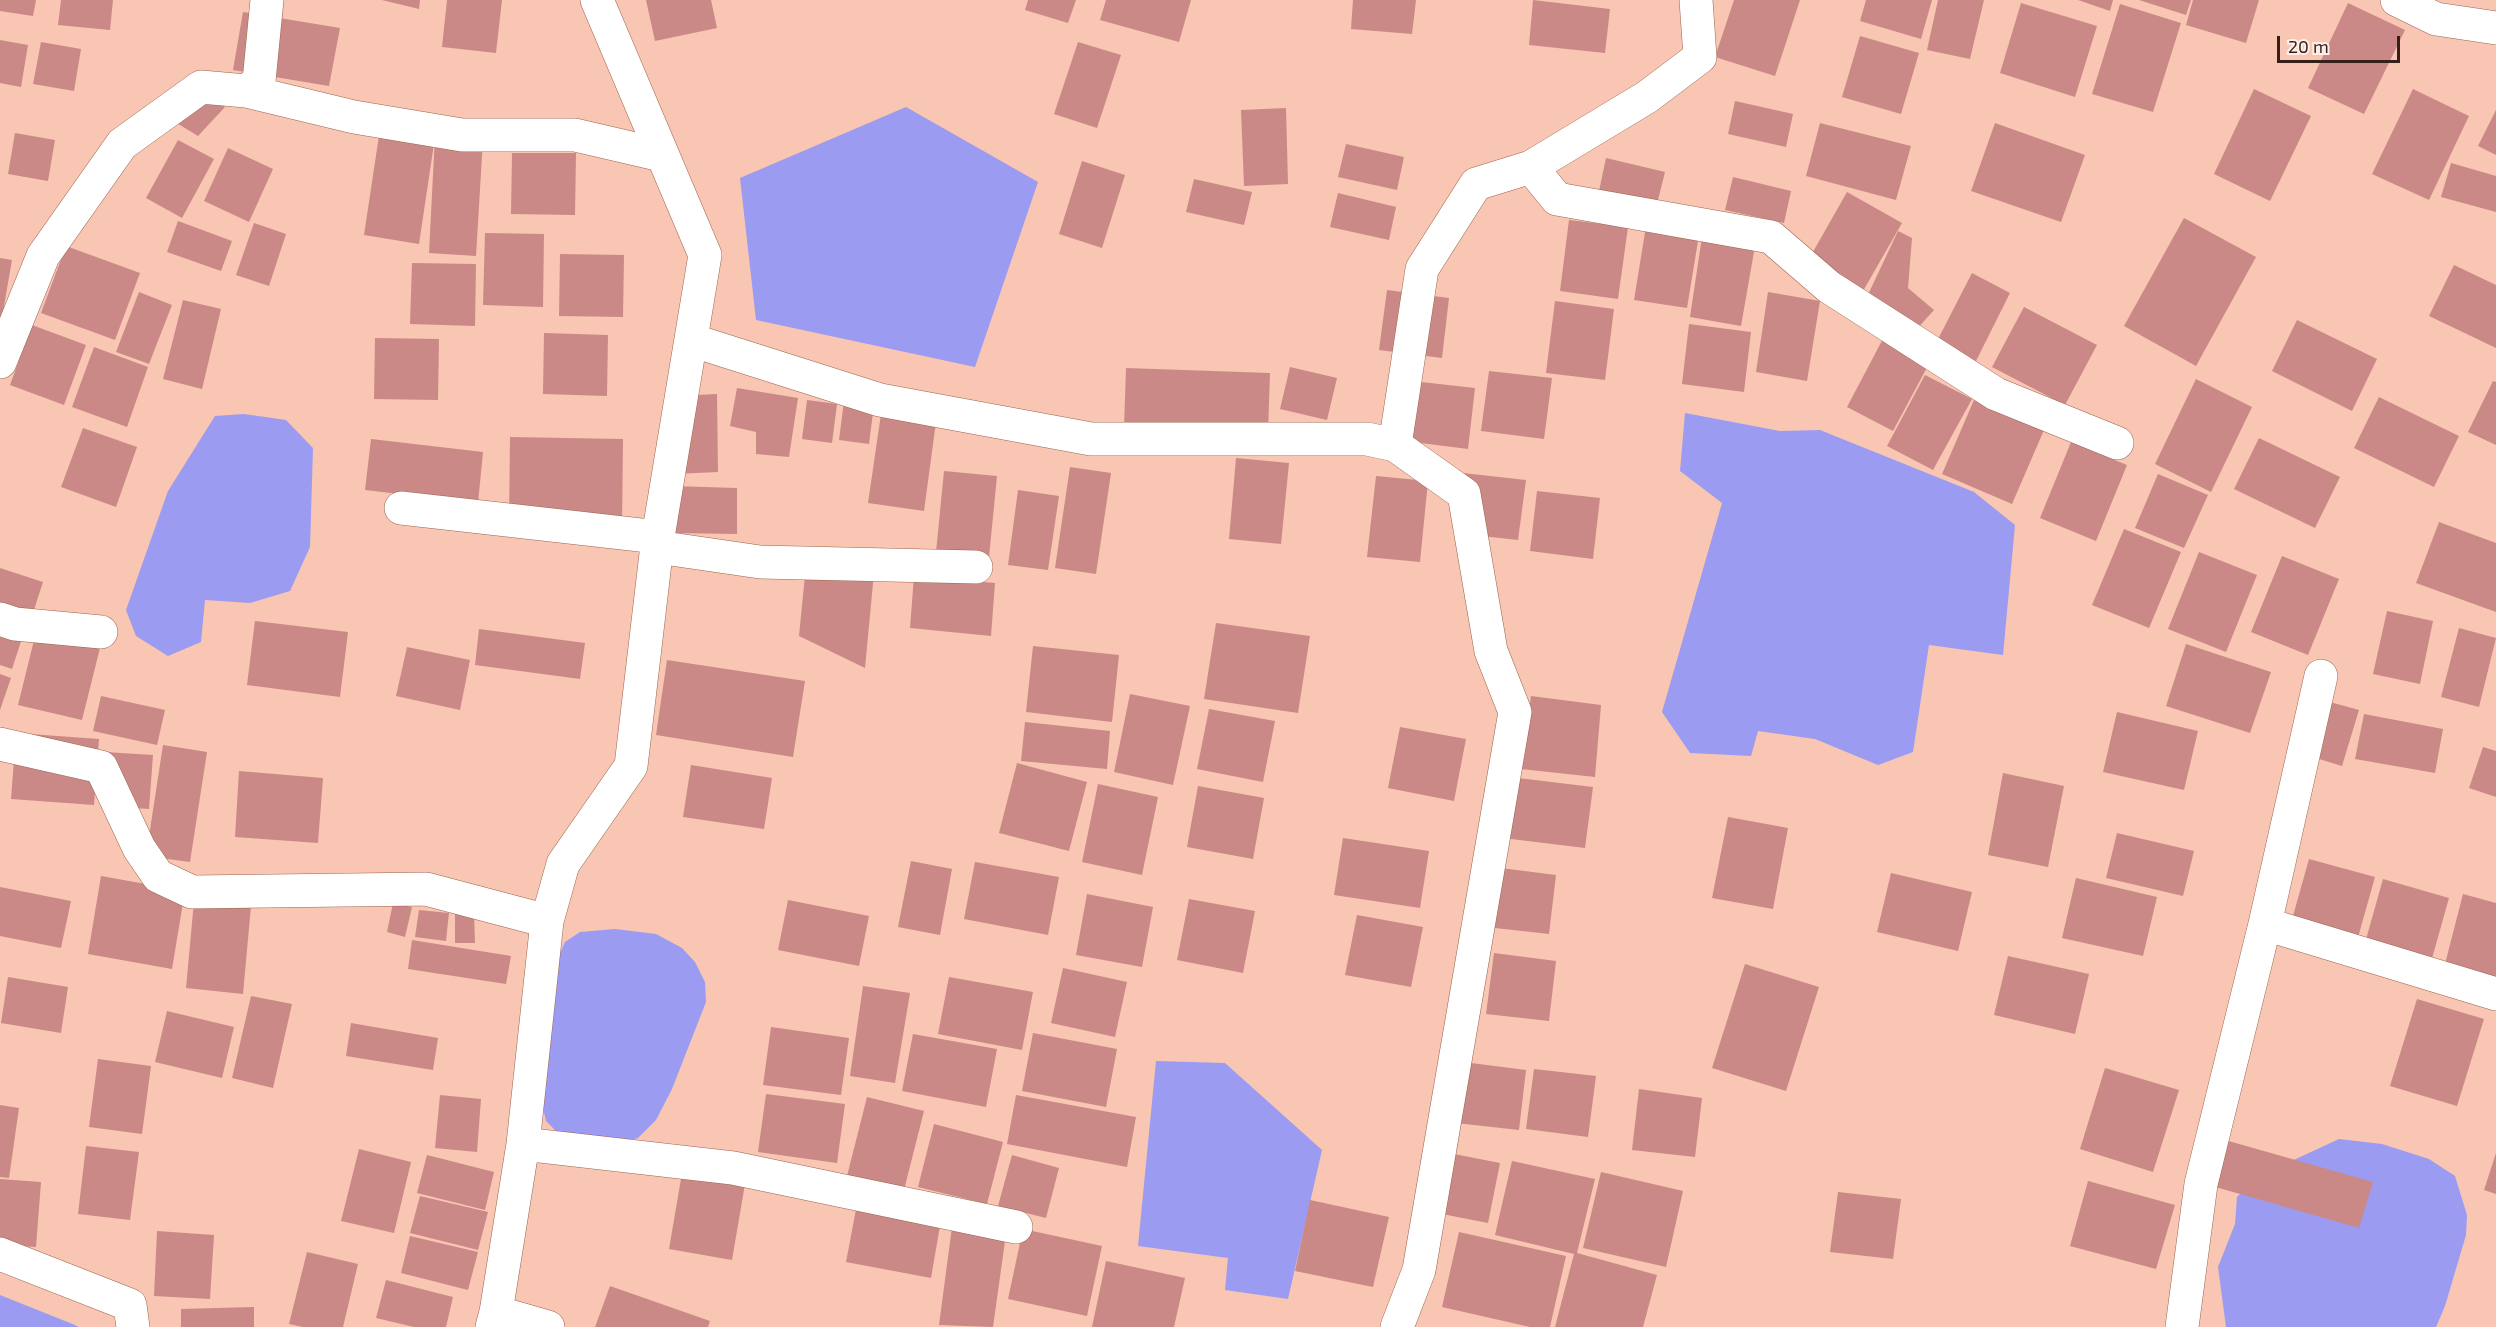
<!DOCTYPE html>
<style>
body{margin:0}
#map{position:relative;width:2496px;height:1327px;overflow:hidden;background:#f8c6b2;font-family:"Exo 2",sans-serif}
canvas{display:block}
.scale{position:absolute;left:2277px;top:36px;width:123px;height:27px;box-sizing:border-box;border:3px solid #361f16;border-top:0;padding-left:8px;font-size:18px;line-height:21px;white-space:nowrap;color:#361f16;-webkit-text-stroke:4px #fdf0eb;paint-order:stroke}
</style>
<div id="map">
<canvas width="2496" height="1327"></canvas>
<div class="scale">20 m</div>
</div>
<script>
const c = document.querySelector('canvas').getContext('2d');
c.lineJoin = 'round';
function paint(path, color) { c.fillStyle = color; c.fill(path, 'evenodd'); }
const toPath = rows => new Path2D(rows.map(r => 'M' + r).join(''));
function stroke(path, color, width, dash) { c.strokeStyle = color; c.lineWidth = width; c.lineCap = dash ? 'butt' : 'round'; c.setLineDash(dash || []); c.stroke(path); }
paint(toPath([
 [906,107,1038,182,975,367,756,320,740,178],
 [1685,413,1780,431,1820,430,1974,492,2015,525,2003,655,1929,645,1913,752,1878,765,1815,739,1758,731,1751,756,1690,753,1662,712,1722,503,1680,471],
 [244,414,286,420,313,448,310,547,290,591,250,603,205,600,201,642,168,656,136,636,126,610,168,491,215,416],
 [615,929,656,934,682,948,695,962,705,982,706,1002,672,1089,656,1120,638,1138,618,1143,561,1136,546,1121,543,1108,557,960,565,942,580,932],
 [1156,1061,1225,1063,1322,1150,1288,1299,1225,1290,1228,1258,1138,1246],
 [2339,1139,2382,1144,2429,1159,2455,1176,2467,1215,2466,1235,2445,1306,2436,1327,2226,1327,2218,1267,2235,1224,2237,1197,2257,1177],
 [0,1295,75,1325,78,1327,0,1327]
]), '#9b9bf1');
paint(toPath([
 [0,0,36,0,33,16,0,11],
 [61,0,113,0,110,30,58,25],
 [382,0,420,0,419,9],
 [447,0,502,0,496,53,442,47],
 [646,0,711,0,717,28,655,41],
 [1028,0,1076,0,1068,23,1025,10],
 [1106,0,1191,0,1179,42,1100,20],
 [1353,0,1416,0,1412,34,1351,29],
 [1533,0,1610,9,1605,53,1529,45],
 [1734,0,1800,0,1775,76,1715,57],
 [1866,0,1932,0,1921,39,1860,21],
 [1938,0,1984,0,1970,59,1927,50],
 [2078,0,2113,0,2110,11],
 [2139,0,2191,0,2186,15],
 [2193,0,2259,0,2246,43,2186,25],
 [2021,3,2097,26,2075,97,2000,73],
 [2348,3,2405,30,2364,114,2308,88],
 [2120,4,2181,23,2153,112,2092,94],
 [243,12,340,28,329,86,233,70],
 [1860,36,1919,53,1901,114,1842,97],
 [0,40,28,45,21,87,0,83],
 [41,42,81,49,74,91,33,84],
 [1078,42,1121,55,1097,128,1054,114],
 [2254,89,2311,116,2270,201,2214,174],
 [2413,89,2469,116,2429,200,2372,174],
 [209,93,225,107,198,136,167,117],
 [1735,101,1793,114,1786,147,1728,134],
 [1286,108,1288,184,1244,186,1241,110],
 [2496,110,2496,155,2478,146],
 [1820,123,1911,146,1896,200,1806,176],
 [1995,123,2085,155,2061,222,1971,191],
 [380,129,435,137,419,244,364,235],
 [15,133,55,140,48,181,8,174],
 [435,136,483,139,476,256,429,253],
 [178,140,214,159,182,218,146,198],
 [1346,144,1404,157,1397,190,1338,177],
 [228,148,273,169,249,222,204,201],
 [512,153,576,153,575,215,511,214],
 [1606,158,1665,172,1657,204,1599,191],
 [1082,161,1125,175,1102,248,1059,234],
 [2451,163,2496,176,2496,212,2441,197],
 [1733,177,1791,191,1784,223,1725,210],
 [1194,179,1252,192,1244,225,1186,212],
 [1847,192,1902,223,1855,305,1801,273],
 [1338,193,1396,207,1389,240,1330,227],
 [2184,218,2256,257,2196,366,2124,326],
 [1569,220,1628,227,1618,299,1560,291],
 [1647,220,1700,229,1687,308,1634,300],
 [178,221,232,241,221,271,167,252],
 [254,223,286,234,269,286,236,275],
 [1898,231,1912,238,1908,288,1934,310,1906,341,1857,318],
 [485,233,544,234,543,307,483,305],
 [1702,237,1755,246,1741,326,1690,317],
 [66,246,140,273,115,340,41,313],
 [560,254,624,255,623,317,559,316],
 [0,258,12,260,1,323,0,323],
 [412,263,476,264,475,326,410,324],
 [2454,265,2496,285,2496,348,2429,316],
 [1972,273,2010,293,1975,363,1936,343],
 [1387,290,1449,298,1442,358,1379,350],
 [139,292,172,305,149,364,116,352],
 [1768,292,1820,301,1807,381,1756,372],
 [183,300,221,309,202,389,163,379],
 [1555,301,1614,309,1605,380,1546,373],
 [2024,307,2097,345,2065,405,1992,367],
 [2297,320,2377,359,2352,411,2272,371],
 [1689,324,1751,332,1744,392,1682,384],
 [32,325,86,345,64,405,10,385],
 [544,333,608,335,607,396,543,394],
 [1885,335,1931,360,1893,431,1847,407],
 [375,338,439,339,438,400,374,399],
 [94,347,148,367,127,427,72,407],
 [1290,367,1337,378,1327,420,1280,409],
 [1126,368,1270,373,1268,433,1124,428],
 [1489,371,1552,378,1544,439,1481,431],
 [1925,375,1972,399,1933,470,1887,446],
 [2196,379,2252,407,2211,492,2155,464],
 [1412,381,1475,388,1468,449,1405,441],
 [2493,381,2496,382,2496,445,2468,432],
 [737,388,798,398,789,457,756,454,756,432,730,426],
 [717,394,718,472,674,474,677,396],
 [2379,397,2459,436,2434,487,2354,448],
 [807,400,837,404,832,443,802,439],
 [1974,400,2044,430,2012,504,1942,474],
 [844,401,874,405,869,444,839,440],
 [881,414,936,422,924,511,868,503],
 [83,428,137,447,116,507,61,487],
 [510,437,623,439,622,525,509,523],
 [2259,438,2340,477,2315,528,2234,489],
 [371,439,483,452,478,503,365,490],
 [2071,442,2127,465,2096,541,2040,518],
 [1236,458,1289,463,1281,544,1229,539],
 [1070,467,1111,473,1096,574,1055,568],
 [944,471,997,476,989,557,936,552],
 [1463,473,1526,480,1518,540,1455,533],
 [2158,474,2208,495,2184,548,2135,528],
 [1376,476,1428,481,1420,562,1367,557],
 [672,486,737,488,737,534,671,533],
 [1018,490,1059,496,1048,570,1008,565],
 [1537,491,1600,498,1593,559,1530,551],
 [2439,522,2496,543,2496,612,2416,583],
 [2124,529,2181,552,2149,628,2092,605],
 [2199,552,2257,575,2226,652,2168,629],
 [807,555,875,562,865,668,799,636],
 [2282,556,2339,579,2308,655,2251,632],
 [0,568,43,582,30,622,0,612],
 [914,576,995,583,991,636,910,628],
 [2387,611,2433,621,2420,684,2373,674],
 [0,621,25,629,12,669,0,665],
 [255,621,348,632,340,697,247,685],
 [1216,623,1310,636,1298,713,1204,699],
 [38,624,102,640,82,720,18,705],
 [2459,628,2496,638,2479,707,2441,697],
 [479,629,585,643,580,679,475,665],
 [2186,644,2271,672,2250,733,2166,706],
 [1033,646,1119,655,1112,722,1026,712],
 [407,647,470,660,460,710,396,696],
 [667,660,805,681,793,757,656,735],
 [0,674,11,678,0,710],
 [1130,694,1190,706,1173,785,1114,772],
 [101,696,165,710,157,745,93,731],
 [1531,696,1601,705,1595,777,1521,769],
 [2319,699,2359,710,2342,766,2303,754],
 [1209,709,1275,721,1263,782,1197,769],
 [2117,712,2198,731,2184,790,2103,772],
 [2364,714,2443,729,2435,773,2355,759],
 [1025,722,1110,731,1107,769,1021,761],
 [1400,727,1466,739,1454,801,1388,788],
 [16,733,99,739,94,805,11,799],
 [163,745,207,752,190,862,146,856],
 [2483,747,2496,751,2496,797,2469,788],
 [105,752,153,755,149,809,101,806],
 [1017,763,1087,782,1069,851,999,833],
 [691,765,772,778,764,829,683,817],
 [239,771,323,778,318,843,235,837],
 [2003,773,2064,786,2048,867,1988,855],
 [1510,777,1593,787,1585,848,1503,838],
 [1098,784,1158,797,1142,875,1082,862],
 [1198,786,1264,798,1253,859,1187,847],
 [1728,817,1788,828,1773,909,1712,898],
 [2117,833,2194,851,2183,896,2106,878],
 [1343,838,1429,851,1420,908,1334,895],
 [2309,859,2375,877,2357,941,2291,923],
 [911,861,952,869,940,935,898,927],
 [975,862,1059,877,1048,935,964,919],
 [1493,867,1556,875,1549,934,1486,927],
 [1891,873,1972,892,1958,951,1877,932],
 [101,876,185,891,172,969,88,954],
 [2076,878,2157,897,2143,956,2062,938],
 [2383,879,2449,898,2431,962,2365,943],
 [0,887,71,901,61,948,0,936],
 [195,890,252,895,243,994,186,988],
 [1087,894,1153,907,1142,967,1076,955],
 [2463,894,2496,903,2496,977,2445,964],
 [1189,899,1255,911,1243,973,1177,960],
 [788,900,869,916,859,966,778,950],
 [393,903,412,907,405,937,387,932],
 [419,910,449,913,446,941,415,937],
 [455,913,474,913,475,943,455,943],
 [1357,915,1423,927,1411,987,1345,975],
 [412,940,511,956,506,984,408,969],
 [1494,953,1556,961,1549,1021,1486,1014],
 [2008,956,2089,974,2075,1034,1994,1015],
 [1745,964,1819,987,1786,1091,1712,1068],
 [1063,968,1127,982,1115,1037,1051,1023],
 [8,977,68,987,61,1033,1,1023],
 [949,977,1033,992,1022,1050,938,1034],
 [863,986,910,993,895,1083,850,1076],
 [251,996,292,1004,273,1088,232,1078],
 [2417,999,2484,1019,2457,1106,2390,1086],
 [167,1011,234,1027,222,1078,155,1062],
 [351,1023,438,1038,433,1070,346,1056],
 [771,1027,849,1038,841,1095,763,1085],
 [1033,1033,1117,1049,1106,1107,1022,1091],
 [913,1034,997,1049,986,1107,902,1091],
 [98,1059,151,1066,142,1134,89,1127],
 [1463,1062,1526,1070,1519,1130,1456,1123],
 [2105,1068,2179,1090,2153,1172,2080,1149],
 [1534,1069,1596,1076,1588,1137,1526,1129],
 [1639,1089,1702,1098,1695,1157,1632,1150],
 [766,1094,845,1104,837,1163,758,1152],
 [440,1095,481,1099,477,1152,435,1148],
 [1016,1095,1136,1117,1127,1167,1007,1144],
 [867,1097,924,1111,903,1194,846,1180],
 [0,1105,19,1108,9,1178,0,1177],
 [934,1124,1003,1142,987,1204,918,1187],
 [2225,1140,2373,1182,2359,1228,2212,1186],
 [86,1146,139,1152,130,1220,78,1214],
 [359,1149,411,1162,394,1233,341,1221],
 [1449,1153,1500,1163,1488,1223,1437,1213],
 [2496,1153,2496,1194,2484,1190],
 [427,1155,494,1172,485,1210,417,1193],
 [1012,1155,1059,1168,1046,1218,998,1206],
 [1512,1161,1595,1179,1577,1253,1657,1275,1643,1327,1555,1327,1574,1254,1495,1235],
 [1601,1172,1683,1191,1666,1267,1583,1248],
 [682,1173,745,1184,732,1260,669,1249],
 [0,1179,41,1182,36,1247,0,1245],
 [2088,1181,2175,1205,2156,1269,2070,1246],
 [1838,1192,1901,1199,1893,1259,1830,1252],
 [420,1196,488,1212,478,1250,410,1233],
 [1310,1200,1389,1217,1373,1287,1295,1271],
 [857,1204,941,1220,931,1278,846,1262],
 [952,1227,1006,1234,993,1327,939,1325],
 [1023,1229,1102,1246,1087,1316,1008,1299],
 [157,1231,214,1235,210,1299,154,1296],
 [1459,1232,1566,1256,1550,1327,1530,1327,1442,1307],
 [410,1236,478,1252,468,1290,401,1273],
 [307,1252,358,1264,343,1327,303,1327,289,1324],
 [1106,1261,1185,1278,1174,1327,1092,1327],
 [386,1280,453,1297,446,1327,414,1327,376,1318],
 [610,1286,710,1321,708,1327,595,1327],
 [254,1307,254,1327,181,1327,181,1309]
]), '#ca8986');
const minor = toPath([
 [246,91,354,117,462,135,575,135,661,155],
 [1531,167,1557,199,1771,237,1829,287,1996,394,2117,443],
 [691,340,880,400,1091,439,1367,439,1395,445,1422,269,1476,184,1531,167,1647,97,1700,57,1696,0],
 [0,362,43,256,122,144,201,87,246,91,259,81,267,0],
 [1395,445,1464,494,1491,651,1515,712,1419,1270,1397,1327],
 [401,508,658,537],
 [657,547,760,562,976,567],
 [0,619,15,624,101,632],
 [0,744,101,767,139,848,158,876,192,892,426,889,547,921],
 [2265,924,2321,676],
 [523,1144,733,1168,1016,1227],
 [0,1254,130,1305,133,1327],
 [496,1312,548,1327],
 [492,1327,496,1312,523,1144,547,921,563,864,631,766,658,537,705,255,597,0],
 [2182,1327,2201,1184,2265,924,2496,994]
]);
const tertiary = toPath([
 [2397,0,2436,19,2496,28]
]);
stroke(minor, '#9b644e', 34);
stroke(tertiary, '#9b644e', 34);
stroke(minor, '#fff', 33);
stroke(tertiary, '#fff', 33);
</script>
